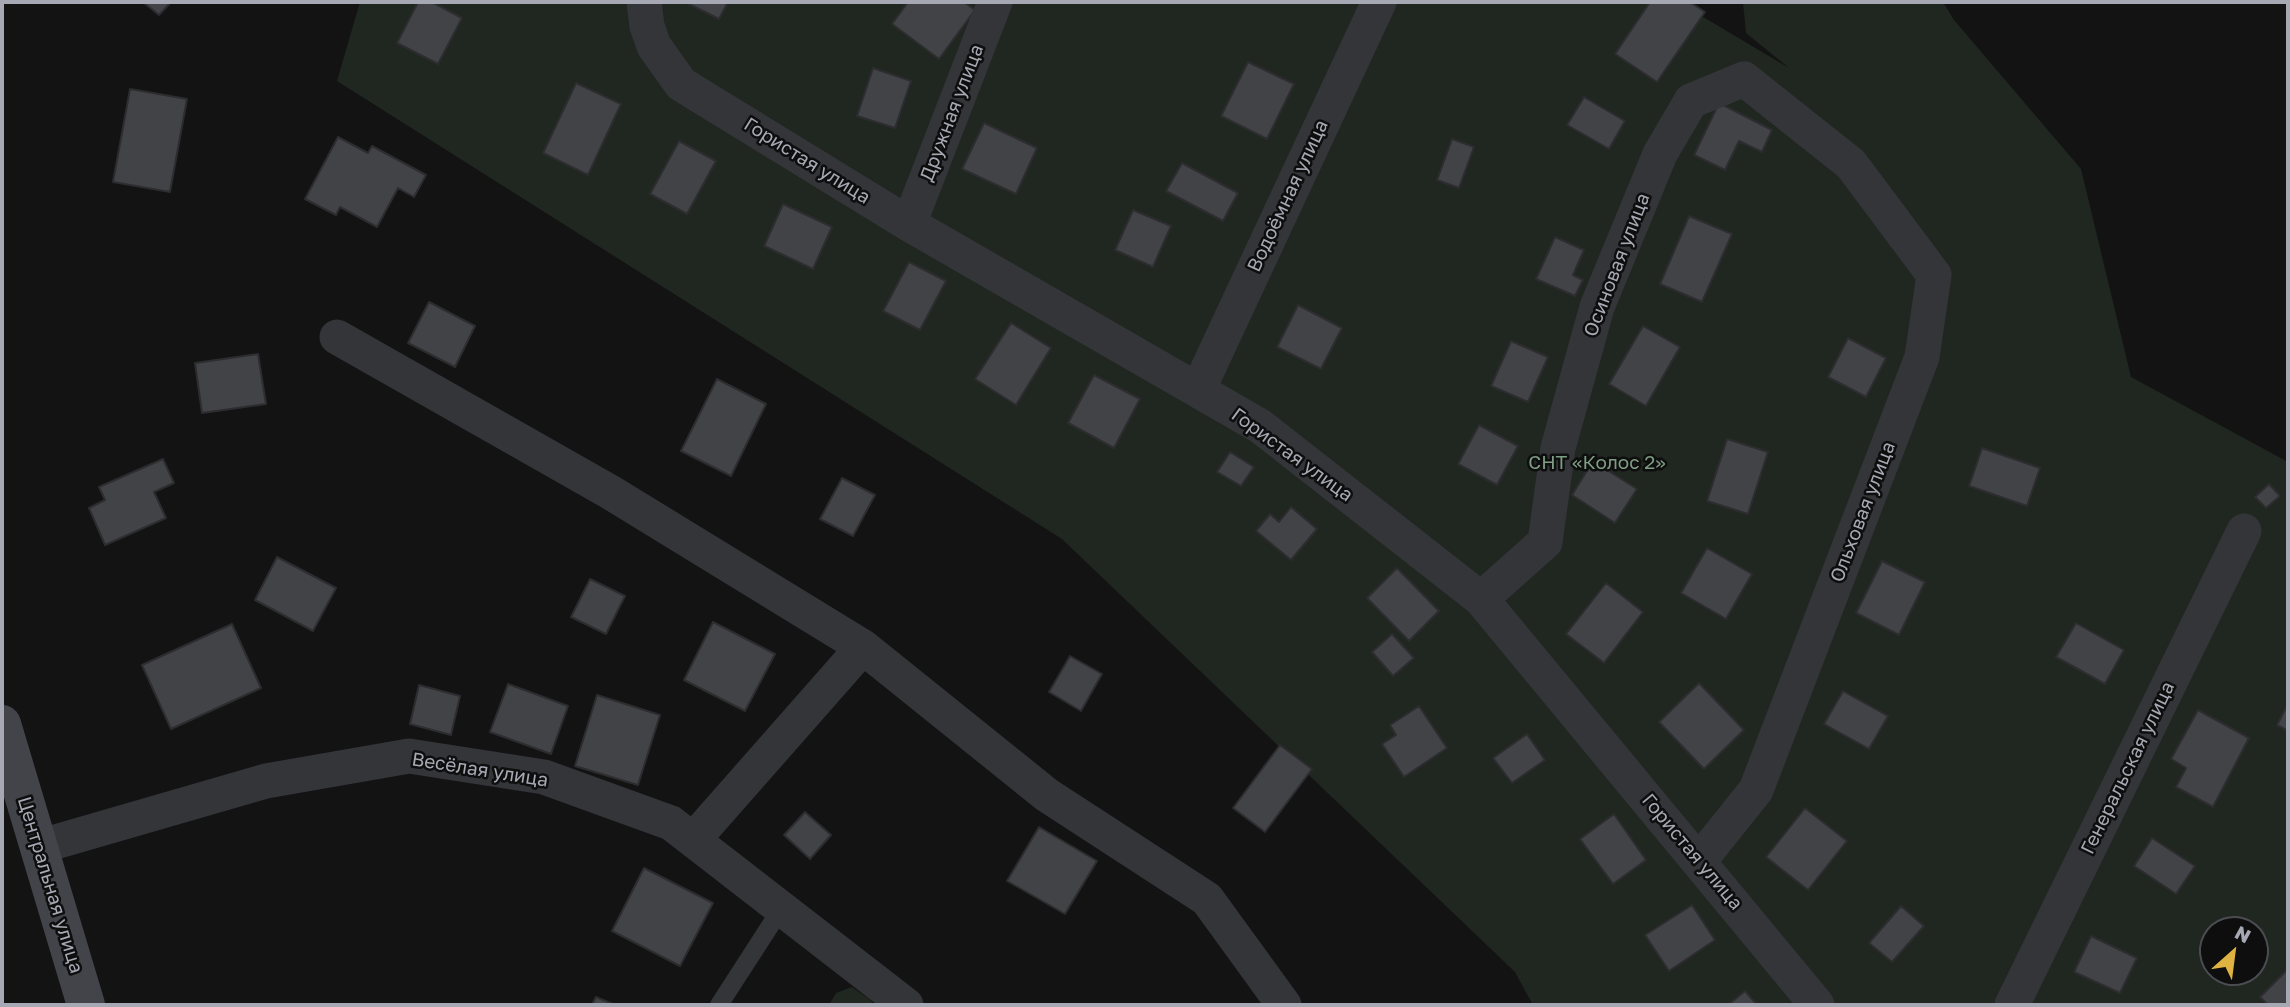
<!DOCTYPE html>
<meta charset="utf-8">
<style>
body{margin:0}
#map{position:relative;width:2290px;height:1007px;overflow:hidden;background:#131314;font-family:"Golos Text",sans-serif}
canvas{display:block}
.frame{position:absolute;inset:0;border:4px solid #a6a9b3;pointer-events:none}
.north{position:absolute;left:2199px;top:916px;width:70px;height:70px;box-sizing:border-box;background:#0e0e0f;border:2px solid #4b4c51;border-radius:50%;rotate:28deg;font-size:19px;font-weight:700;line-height:28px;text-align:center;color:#a6a9b3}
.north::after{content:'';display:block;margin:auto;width:24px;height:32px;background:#deb341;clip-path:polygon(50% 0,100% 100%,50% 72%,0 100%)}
</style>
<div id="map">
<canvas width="2290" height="1007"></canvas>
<div class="frame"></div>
<div class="north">N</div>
</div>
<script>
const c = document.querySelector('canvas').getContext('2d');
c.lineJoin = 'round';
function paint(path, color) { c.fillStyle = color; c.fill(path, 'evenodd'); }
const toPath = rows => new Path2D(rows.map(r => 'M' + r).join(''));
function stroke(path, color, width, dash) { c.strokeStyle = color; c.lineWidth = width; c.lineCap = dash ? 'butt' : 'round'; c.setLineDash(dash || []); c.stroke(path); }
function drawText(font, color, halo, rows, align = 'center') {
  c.font = font + ' "Golos Text",sans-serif'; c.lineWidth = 5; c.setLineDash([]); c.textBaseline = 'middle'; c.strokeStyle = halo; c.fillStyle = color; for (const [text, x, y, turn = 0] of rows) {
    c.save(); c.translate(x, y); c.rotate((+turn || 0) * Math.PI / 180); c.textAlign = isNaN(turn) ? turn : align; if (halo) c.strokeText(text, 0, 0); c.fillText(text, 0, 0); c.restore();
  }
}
paint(toPath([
 [360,2,1678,2,1789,68,1746,33,1743,2,1943,2,1954,20,2081,169,2131,377,2288,462,2288,1005,1533,1005,1515,972,1062,539,337,81],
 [2213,930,2255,930,2255,972,2213,972],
 [852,987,869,999,875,1005,829,1005,836,993]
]), '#202721');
const building = toPath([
 [143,2,171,2,159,15,143,2],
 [418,2,432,2,462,18,438,64,397,43,418,2],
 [685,2,728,2,719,19,685,2],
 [908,2,964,2,975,10,939,59,892,24,908,2],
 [1650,2,1690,2,1705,12,1657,82,1615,54,1650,2],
 [1248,62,1294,84,1267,139,1221,116,1248,62],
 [873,68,911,81,895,128,857,116,873,68],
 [576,83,621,104,588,175,543,153,576,83],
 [130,89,187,99,170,192,113,182,130,89],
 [1584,97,1625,121,1609,149,1567,125,1584,97],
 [1719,103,1772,130,1762,152,1739,141,1725,170,1694,155,1719,103],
 [984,123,1037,148,1016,194,962,169,984,123],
 [338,137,368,153,372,146,426,175,414,197,398,188,377,227,340,207,336,215,305,199,338,137],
 [1452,139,1474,147,1459,188,1437,180,1452,139],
 [679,141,716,161,687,214,650,194,679,141],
 [1182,163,1238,193,1223,221,1166,191,1182,163],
 [783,204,832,227,813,269,764,246,783,204],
 [1133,210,1171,226,1153,267,1115,250,1133,210],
 [1689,216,1732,234,1702,302,1660,284,1689,216],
 [1555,237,1584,250,1573,275,1583,280,1575,296,1536,279,1555,237],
 [909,262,946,281,920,330,883,311,909,262],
 [429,302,475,326,455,367,408,343,429,302],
 [1298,305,1342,328,1321,369,1277,347,1298,305],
 [1011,323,1051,348,1016,405,975,379,1011,323],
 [1643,326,1680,347,1646,406,1609,384,1643,326],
 [1848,338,1886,358,1866,397,1828,377,1848,338],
 [1511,341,1548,357,1528,402,1491,386,1511,341],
 [258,354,266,404,202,413,195,363,258,354],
 [1094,375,1140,399,1114,448,1068,423,1094,375],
 [717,379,766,404,731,476,681,451,717,379],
 [1479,425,1518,446,1497,485,1458,464,1479,425],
 [1727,439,1768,452,1748,514,1707,501,1727,439],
 [1982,448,2040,468,2027,506,1969,486,1982,448],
 [1230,452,1254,467,1241,486,1217,472,1230,452],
 [163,459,174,483,154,492,166,518,105,545,89,508,105,500,99,487,163,459],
 [1593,461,1637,489,1615,523,1572,495,1593,461],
 [842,478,875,495,853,536,820,519,842,478],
 [2269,484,2280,496,2266,508,2255,497,2269,484],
 [1291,507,1317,529,1291,560,1256,531,1270,514,1279,522,1291,507],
 [1707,548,1752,574,1726,619,1681,593,1707,548],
 [277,557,336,588,313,631,255,600,277,557],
 [1882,561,1925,582,1899,635,1856,613,1882,561],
 [1397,568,1439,611,1409,641,1367,598,1397,568],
 [590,579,625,596,606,634,571,617,590,579],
 [1606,583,1643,612,1604,663,1566,634,1606,583],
 [713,622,775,654,745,711,684,680,713,622],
 [2076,623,2124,650,2105,684,2056,657,2076,623],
 [232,624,261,688,171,729,142,665,232,624],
 [1392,634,1414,658,1393,676,1372,652,1392,634],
 [1070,656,1102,674,1081,711,1049,692,1070,656],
 [1699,683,1744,730,1704,769,1659,722,1699,683],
 [508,684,568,706,551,754,490,732,508,684],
 [419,685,460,696,451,735,410,724,419,685],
 [1843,691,1888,716,1869,749,1824,724,1843,691],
 [597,695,660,715,638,785,575,766,597,695],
 [2288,704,2288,731,2277,725,2288,704],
 [1419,706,1447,748,1404,777,1382,744,1396,735,1390,725,1419,706],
 [2198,710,2249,738,2213,807,2176,787,2186,768,2171,759,2198,710],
 [1527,734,1545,760,1512,783,1493,758,1527,734],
 [1280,745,1312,769,1265,832,1233,808,1280,745],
 [1805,808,1847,841,1808,890,1766,857,1805,808],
 [805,812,831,835,810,859,784,835,805,812],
 [1614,814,1646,860,1613,884,1580,839,1614,814],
 [1039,827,1097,861,1065,914,1007,881,1039,827],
 [2152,838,2195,866,2176,894,2134,866,2152,838],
 [644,868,713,903,680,966,612,931,644,868],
 [1692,905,1715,940,1669,971,1645,935,1692,905],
 [1901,906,1924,926,1892,962,1869,943,1901,906],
 [2091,936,2137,958,2120,993,2074,972,2091,936],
 [2288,969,2288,1005,2268,1005,2260,997,2288,969],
 [1745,991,1757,1005,1728,1005,1745,991],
 [596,997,615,1005,592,1005,596,997]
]);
paint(building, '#424347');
stroke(building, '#2d2d30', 2);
stroke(toPath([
 [719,1005,781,909]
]), '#343539', 18);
stroke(toPath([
 [644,2,647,26,654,46,681,84,909,224,1260,426,1481,599,1817,1005],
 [909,224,995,2],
 [337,337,610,492,863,647],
 [1198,390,1379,2],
 [1481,599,1545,542,1558,448,1597,307,1660,154,1691,101,1744,79,1851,164,1934,275,1922,357,1756,790,1700,860],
 [694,839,863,647,1047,795,1207,899,1284,1005],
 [38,847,266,781,409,756,544,777,671,823,906,1005],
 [2012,1005,2244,531]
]), '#343539', 35);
stroke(toPath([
 [2,724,86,1005]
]), '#434449', 38);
drawText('19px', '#a6a9b3', '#0e0e0f', [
 ["Дружная улица",952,113,-69],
 ["Гористая улица",807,161,32],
 ["Водоёмная улица",1288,196,-65],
 ["Осиновая улица",1617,265,-69],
 ["Гористая улица",1292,455,36],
 ["Ольховая улица",1863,512,-69],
 ["Генеральская улица",2128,768,-64],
 ["Весёлая улица",480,770,9],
 ["Гористая улица",1692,852,50],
 ["Центральная улица",50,885,73]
]);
drawText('19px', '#7f9d83', '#0e0e0f', [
 ["СНТ «Колос 2»",1597,463]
]);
</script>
